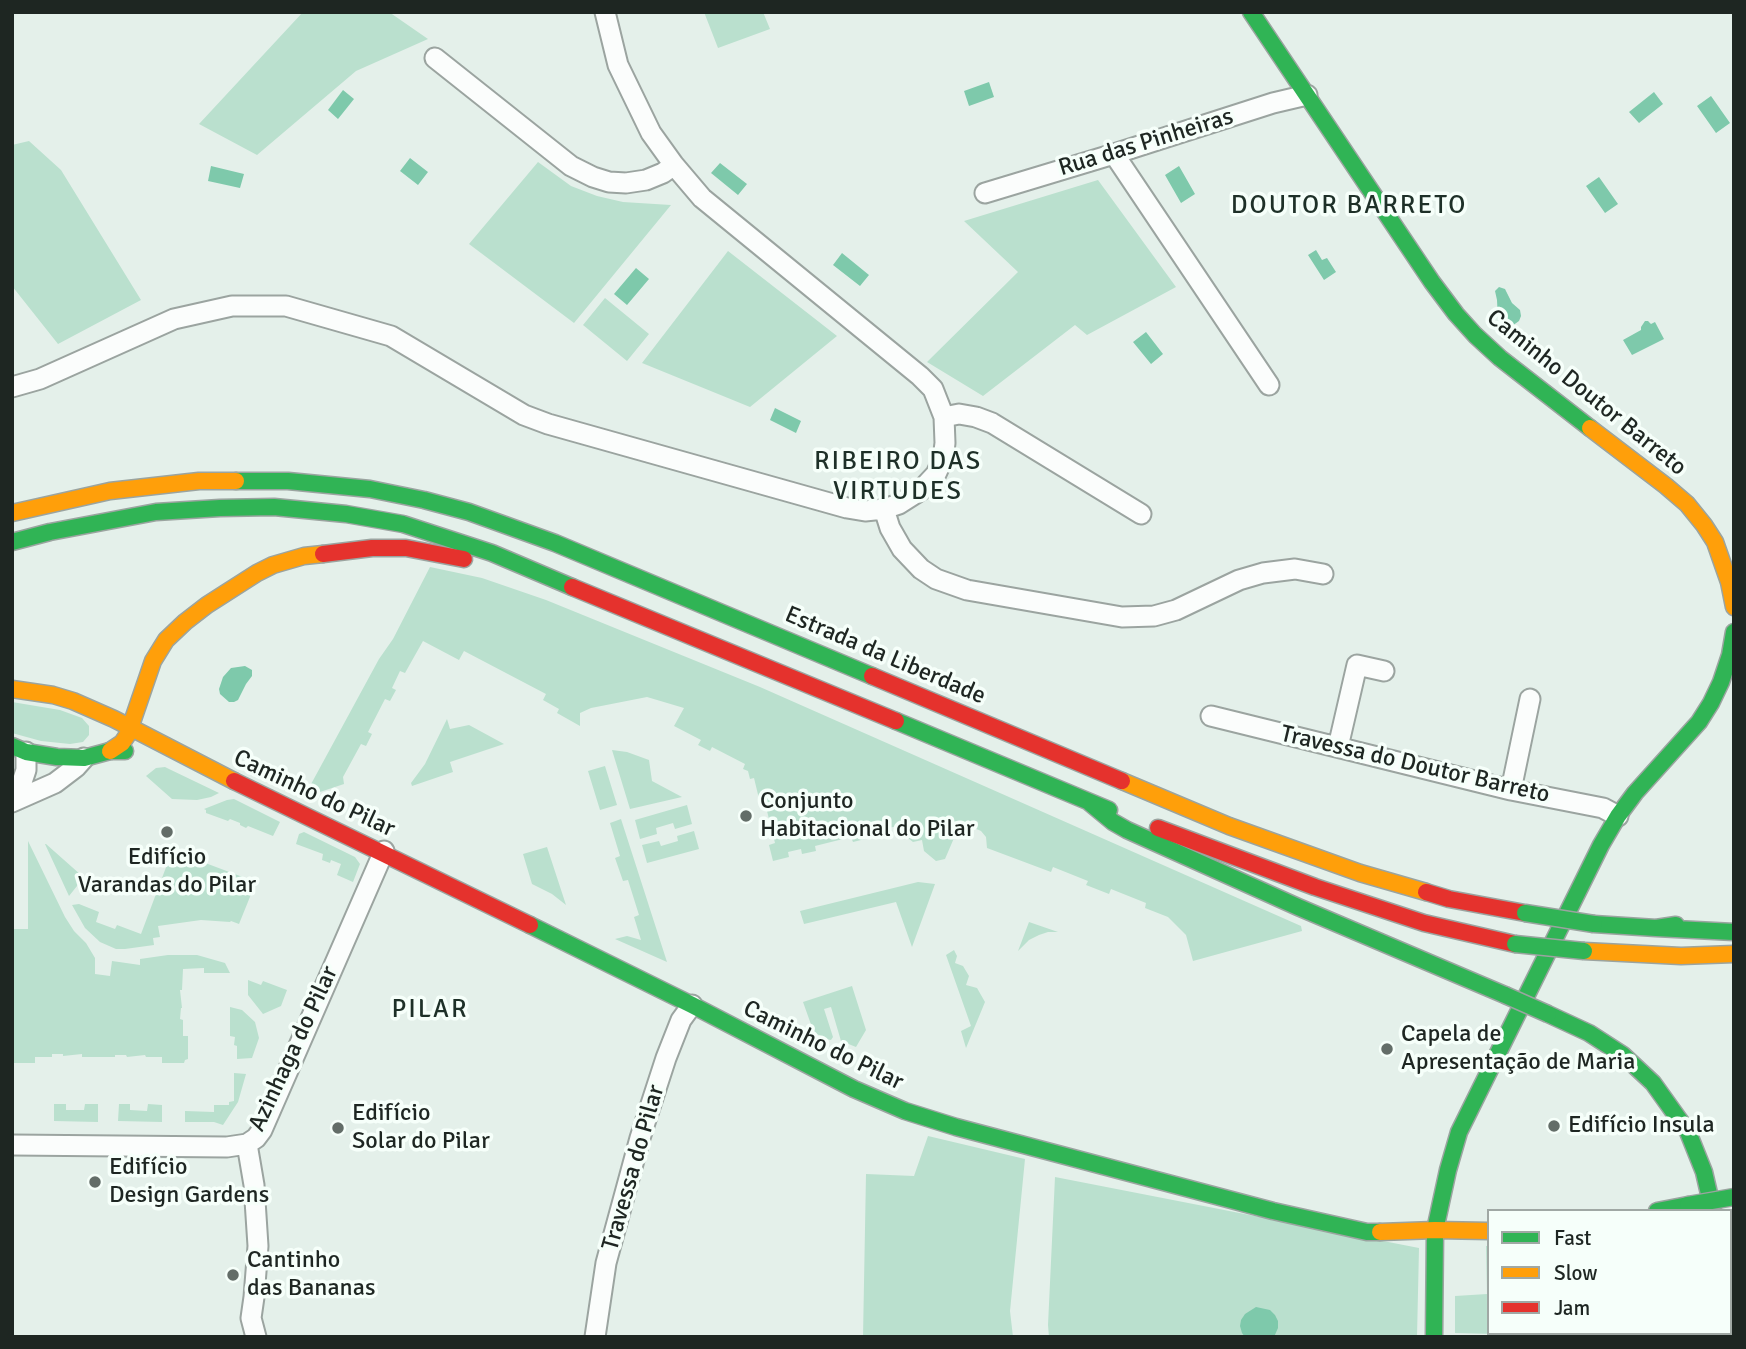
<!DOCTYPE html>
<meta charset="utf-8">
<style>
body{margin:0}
#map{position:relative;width:1746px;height:1349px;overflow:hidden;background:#e4f0ea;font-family:Signika,sans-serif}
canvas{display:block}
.frame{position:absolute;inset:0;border:14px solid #1e2622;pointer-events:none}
.legend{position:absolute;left:1487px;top:1209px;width:245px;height:126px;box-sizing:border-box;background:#f6fffa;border:2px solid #a0a8a4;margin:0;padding:9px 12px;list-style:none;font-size:21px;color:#1e2622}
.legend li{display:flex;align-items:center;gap:14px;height:35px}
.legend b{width:35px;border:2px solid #a0a8a4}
</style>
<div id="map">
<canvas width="1746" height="1349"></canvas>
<div class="frame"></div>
<ul class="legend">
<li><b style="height:9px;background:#30b455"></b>Fast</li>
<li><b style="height:9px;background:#ff9f0a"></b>Slow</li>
<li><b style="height:9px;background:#e5322d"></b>Jam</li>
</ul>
</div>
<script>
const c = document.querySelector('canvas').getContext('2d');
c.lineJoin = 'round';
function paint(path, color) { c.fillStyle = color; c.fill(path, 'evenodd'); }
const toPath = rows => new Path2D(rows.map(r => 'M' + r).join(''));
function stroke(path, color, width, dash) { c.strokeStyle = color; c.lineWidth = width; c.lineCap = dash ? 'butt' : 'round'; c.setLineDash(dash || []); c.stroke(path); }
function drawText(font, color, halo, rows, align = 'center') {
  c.font = font + ' Signika,sans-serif'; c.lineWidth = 7; c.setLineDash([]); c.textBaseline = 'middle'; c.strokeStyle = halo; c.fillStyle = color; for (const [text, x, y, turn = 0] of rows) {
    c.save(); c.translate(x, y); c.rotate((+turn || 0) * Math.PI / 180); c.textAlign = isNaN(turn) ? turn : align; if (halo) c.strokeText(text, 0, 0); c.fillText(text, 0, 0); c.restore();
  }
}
paint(toPath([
 [303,12,389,12,428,39,356,71,257,155,199,124],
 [704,12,763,12,770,29,718,48],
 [29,141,61,170,141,300,58,344,12,286,12,145],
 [538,162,571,186,597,196,623,202,671,205,574,323,469,244],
 [1098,180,1176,287,1087,335,1075,325,983,396,927,362,1018,272,964,221],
 [728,251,837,336,750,407,642,363],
 [605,298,649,334,627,361,583,325],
 [430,567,482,578,546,600,760,687,1301,926,1302,931,1193,961,1186,935,1168,917,1145,908,1146,903,1111,889,1109,894,1086,885,1088,881,1053,867,1051,872,987,848,986,837,981,831,972,827,957,831,945,859,936,861,924,851,922,840,913,842,904,835,901,825,865,834,865,839,853,842,851,837,815,846,816,851,802,854,801,849,788,852,789,857,773,861,769,845,775,843,766,807,761,807,754,778,750,779,748,771,743,769,745,764,712,747,710,751,698,745,701,740,674,726,684,708,647,697,591,708,580,713,580,726,557,713,559,709,543,700,546,694,464,651,459,660,423,641,405,673,400,671,392,688,396,690,390,701,385,699,368,732,372,734,366,746,361,744,343,777,344,784,320,792,310,786,379,659,393,639],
 [12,702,60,710,82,718,89,726,89,735,83,742,70,744,41,741,12,733],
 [447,719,450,729,469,725,504,744,450,762,453,772,412,786,411,783,425,764],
 [612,750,627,752,649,760,652,781,682,797,630,809],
 [605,766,617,805,600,810,588,771],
 [165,767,169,769,219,793,211,797,197,800,172,799,146,776,156,768],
 [234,799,280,822,273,836,248,826,246,828,240,825,240,823,230,819,228,821,206,813,206,810,204,809,227,800],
 [687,805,692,824,675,829,673,823,656,828,657,834,640,839,635,820],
 [621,819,667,962,615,939,627,936,641,940,634,917,639,915,628,880,623,881,615,858,620,856,610,823],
 [694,831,699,849,647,863,642,845,659,841,661,846,678,841,677,836],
 [304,832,355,857,360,864,353,882,337,875,341,864,331,860,330,863,322,860,323,854,296,844,299,834],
 [28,841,65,917,74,931,86,943,95,958,95,974,110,976,112,961,140,965,140,959,168,955,197,955,225,963,230,973,204,973,204,968,183,969,182,990,180,990,182,1008,181,1008,180,1019,183,1020,183,1036,188,1036,188,1059,185,1060,184,1063,162,1063,162,1057,146,1057,145,1055,127,1057,126,1055,115,1055,115,1057,82,1057,82,1054,63,1056,63,1054,52,1054,52,1057,35,1057,35,1063,12,1063,12,929,28,929],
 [46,844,81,875,81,881,69,896,45,844],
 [547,847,566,905,552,894,532,884,523,854],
 [176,852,256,882,239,924,231,921,230,922,201,920,158,926,160,937,153,938,154,945,125,949,116,949,100,942,85,928,72,905,79,904,99,912,96,922,115,929,117,925,141,934,171,854,174,855],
 [918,882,935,884,912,947,896,902,804,924,800,911],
 [1029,922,1058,932,1048,932,1039,935,1029,940,1018,951],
 [954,950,957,956,955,963,963,966,969,976,966,985,977,988,985,1002,966,1048,961,1031,971,1026,946,955],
 [248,980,261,985,263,981,287,990,281,1006,263,1014,248,995],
 [852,986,866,1030,856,1047,841,1041,831,1007,824,1009,833,1037,831,1040,826,1039,817,1034,813,1030,803,1002],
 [230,1007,242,1010,255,1022,259,1038,252,1058,237,1059,237,1046,234,1045,235,1037,230,1036],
 [234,1073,246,1074,238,1102,223,1125,214,1122,185,1122,185,1111,214,1112,214,1105,229,1105,229,1102,234,1101],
 [54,1104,66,1104,66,1110,84,1110,85,1104,98,1104,98,1122,54,1121],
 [119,1104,130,1104,130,1110,147,1111,148,1104,162,1105,162,1122,118,1121],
 [928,1136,1025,1159,1010,1311,1013,1337,863,1337,866,1174,914,1176],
 [1055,1177,1419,1248,1417,1337,1049,1337,1048,1325],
 [1486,1246,1489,1246,1489,1333,1683,1333,1682,1337,1493,1337,1493,1334,1455,1333,1455,1296,1487,1294]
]), '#bae0ce');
paint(toPath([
 [989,82,994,97,969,106,964,91],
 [343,90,354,99,338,119,328,110],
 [1654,92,1663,104,1639,123,1629,112],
 [1711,96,1730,123,1716,133,1697,106],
 [410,158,428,172,418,185,400,171],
 [720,163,747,184,738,195,711,173],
 [211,166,244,174,240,188,208,181],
 [1179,166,1195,194,1181,203,1165,175],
 [1599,177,1618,204,1605,213,1586,186],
 [1316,250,1322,260,1327,258,1336,272,1324,280,1308,255],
 [842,253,869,275,860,286,833,265],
 [636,268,649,279,627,305,614,294],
 [1499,287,1505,289,1512,303,1520,310,1521,316,1519,321,1512,326,1506,327,1501,324,1498,320,1497,300,1495,291],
 [1645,321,1648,321,1651,324,1655,322,1664,339,1632,355,1623,340,1641,330,1641,327],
 [1146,332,1163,354,1151,364,1133,342],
 [775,408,801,421,796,433,770,420],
 [245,666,252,670,252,676,246,684,238,700,234,702,229,702,220,694,219,689,223,677,231,668],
 [1256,1307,1270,1310,1275,1315,1278,1321,1278,1328,1274,1337,1245,1337,1242,1333,1240,1326,1241,1320,1245,1314]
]), '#7ec9ab');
const street = toPath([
 [435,58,571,166,593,177,609,182,626,183,646,180,663,173,674,165],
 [1114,154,1269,385],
 [985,193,1114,154,1273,103,1307,95],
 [12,387,40,379,174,319,232,306,286,306,391,336,524,415,548,424,847,508,865,511,884,509,899,504,921,490,936,474,943,459,945,443,944,417,933,389,920,376,702,198,674,165,651,133,618,65,605,12],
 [944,417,959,414,976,417,992,423,1141,514],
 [884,509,890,528,902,549,921,569,936,579,967,590,1122,617,1154,616,1176,610,1239,580,1263,573,1295,569,1323,574],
 [1211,716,1511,790,1603,808,1618,816],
 [1338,747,1357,665,1384,671],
 [1511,790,1530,699],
 [12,797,21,785,26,770,26,752],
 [12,802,55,783,76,767,84,758],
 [247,1144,254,1185,258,1246,254,1297,251,1318,256,1337],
 [12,1145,227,1147,247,1144,256,1138,262,1130,384,851],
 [595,1337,606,1263,640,1138,666,1058,681,1020,692,1005]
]);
const fast = toPath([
 [1251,12,1432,282,1456,314,1475,335,1500,358,1590,428],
 [236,481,288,481,370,489,424,500,469,512,555,543,872,676],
 [12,542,50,532,156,512,220,508,274,507,346,514,403,524,492,553,572,587],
 [896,721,1109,810],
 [12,746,26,752,57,757,84,758,110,751,125,751],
 [1090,803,1113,822,1127,830,1298,907,1505,995],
 [1594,924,1656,928,1676,925],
 [530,925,692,1005,854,1089,905,1111,956,1127,1273,1211,1367,1232,1380,1232],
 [1656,928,1734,932],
 [1548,1014,1589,1033,1623,1055,1653,1083,1688,1132,1704,1172,1713,1211],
 [1657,1211,1688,1205],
 [1434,1337,1435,1230,1448,1170,1459,1132,1601,845,1618,816,1635,793,1699,722,1711,703,1721,682,1730,655,1734,632]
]);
const slow = toPath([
 [1590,428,1666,486,1687,504,1704,525,1715,542,1729,582,1734,607],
 [12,513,110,491,199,481,236,481],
 [12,689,53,695,73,701,114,719,234,781],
 [110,751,122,743,128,734,153,661,166,640,185,622,207,605,257,573,273,565,304,556,323,554],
 [1122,781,1229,826,1360,873,1426,892],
 [1584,951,1681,956,1734,954],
 [1380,1232,1435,1230,1489,1231],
 [1709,1337,1710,1333]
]);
const jam = toPath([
 [323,554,372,548,406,548,464,559],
 [572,587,896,721],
 [872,676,1122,781],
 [234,781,530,925],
 [1158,828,1315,887,1424,923,1515,944],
 [1426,892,1449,899,1525,913]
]);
stroke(street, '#9ba4a0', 23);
stroke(fast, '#9ba4a0', 19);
stroke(slow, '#9ba4a0', 19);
stroke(jam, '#9ba4a0', 19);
stroke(street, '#fbfdfc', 19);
stroke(fast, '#30b455', 16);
stroke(slow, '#ff9f0a', 16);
stroke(jam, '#e5322d', 16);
const fastBridge = toPath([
 [1525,913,1594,924],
 [1515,944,1584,951],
 [1505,995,1548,1014],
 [1688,1205,1734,1197]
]);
stroke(fastBridge, '#9ba4a0', 19, []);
stroke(fastBridge, '#30b455', 16);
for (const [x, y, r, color] of [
 [746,816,7,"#636d68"],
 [167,832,7,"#636d68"],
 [1387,1049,7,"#636d68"],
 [1554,1126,7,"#636d68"],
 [338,1128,7,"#636d68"],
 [95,1182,7,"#636d68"],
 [233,1275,7,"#636d68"]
]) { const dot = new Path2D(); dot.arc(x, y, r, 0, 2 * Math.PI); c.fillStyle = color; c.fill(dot); stroke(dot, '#f6fffa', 2.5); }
drawText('24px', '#1e2622', '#f6fffa', [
 ["Rua das Pinheiras",1146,143,-17],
 ["Caminho Doutor Barreto",1586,393,39],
 ["Estrada da Liberdade",885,656,23],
 ["Travessa do Doutor Barreto",1415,765,13],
 ["Caminho do Pilar",314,794,25],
 ["Caminho do Pilar",823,1046,26],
 ["Azinhaga do Pilar",294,1049,-65],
 ["Travessa do Pilar",634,1168,-74]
]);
drawText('24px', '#1e2622', '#f6fffa', [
 ["Conjunto",760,802],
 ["Habitacional do Pilar",760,830],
 ["Edifício",167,858,"center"],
 ["Varandas do Pilar",167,886,"center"],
 ["Capela de",1401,1035],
 ["Apresentação de Maria",1401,1063],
 ["Edifício",352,1114],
 ["Solar do Pilar",352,1142],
 ["Edifício Insula",1568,1126],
 ["Edifício",109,1168],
 ["Design Gardens",109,1196],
 ["Cantinho",247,1261],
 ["das Bananas",247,1289]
], 'left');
c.letterSpacing = '2px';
drawText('26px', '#1e3028', '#f6fffa', [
 ["DOUTOR BARRETO",1349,206],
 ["RIBEIRO DAS",898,462],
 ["VIRTUDES",898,492],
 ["PILAR",430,1010]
]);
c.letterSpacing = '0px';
</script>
